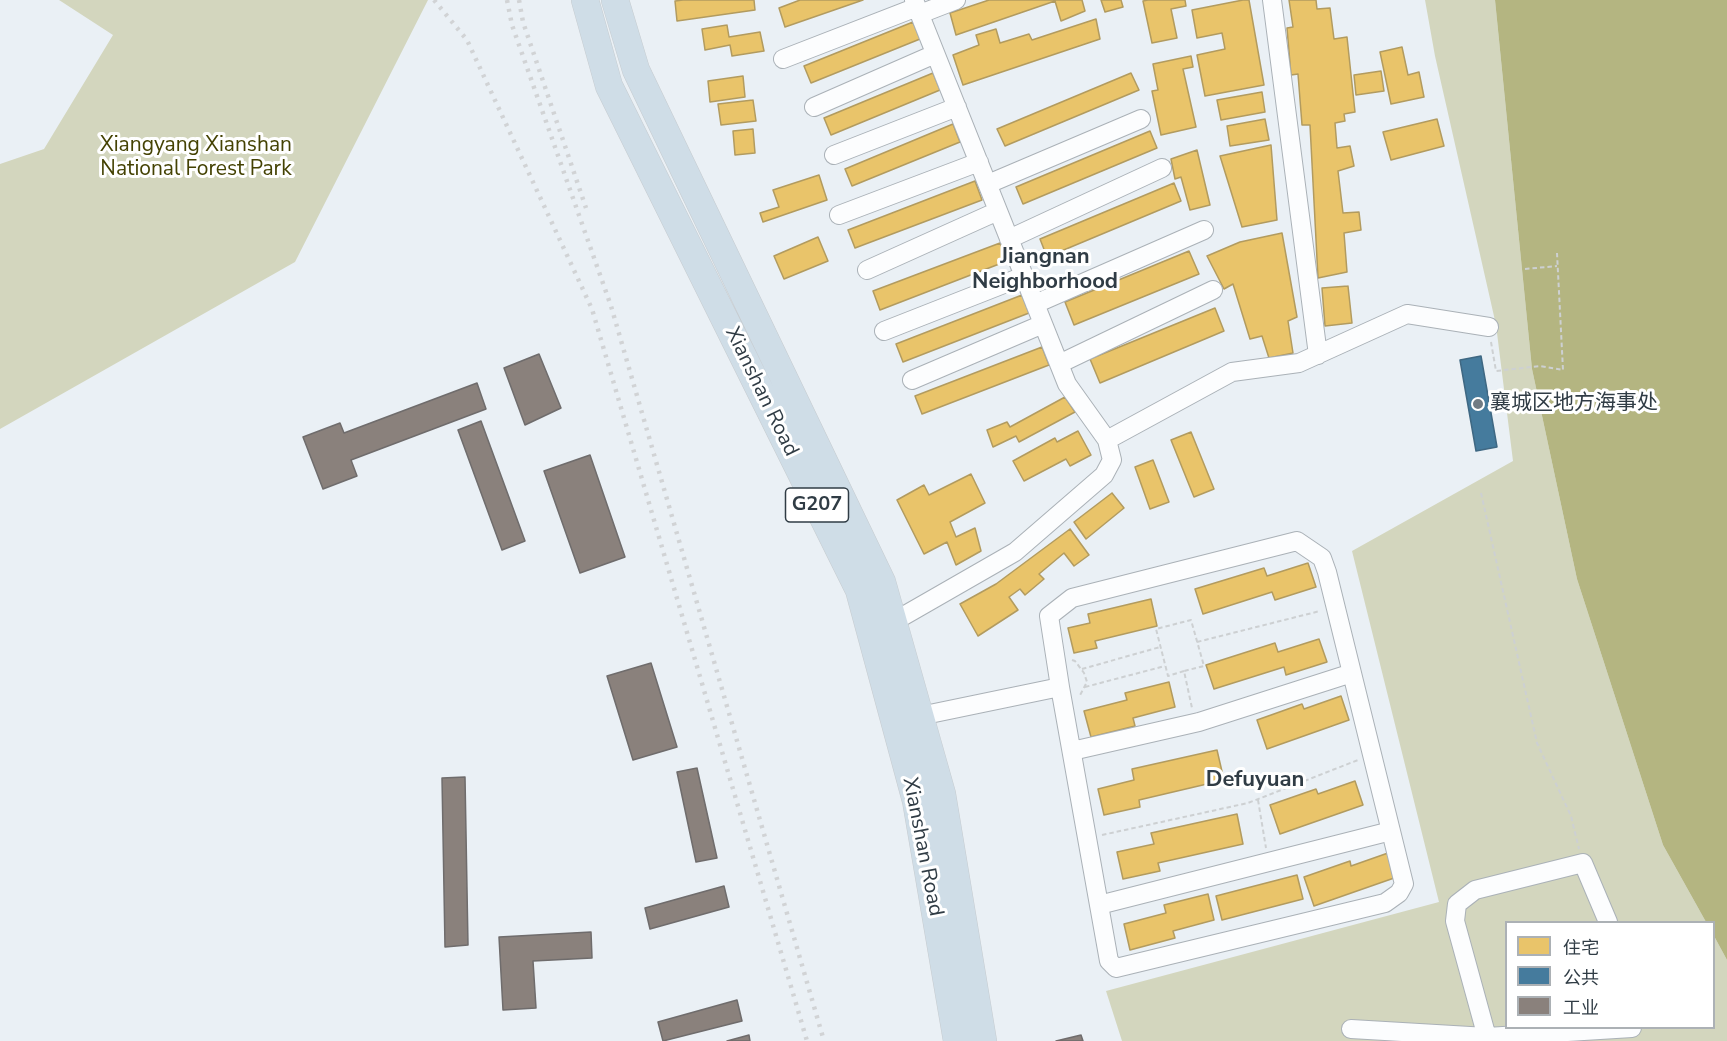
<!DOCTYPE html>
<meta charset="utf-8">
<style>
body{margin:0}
#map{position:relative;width:1727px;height:1041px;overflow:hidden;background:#eaf0f5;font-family:"Nunito Sans","Noto Sans SC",sans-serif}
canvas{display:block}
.legend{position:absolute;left:1505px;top:921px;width:210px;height:108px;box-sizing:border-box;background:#fff;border:2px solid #acb1b5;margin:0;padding:8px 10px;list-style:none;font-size:18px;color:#303c45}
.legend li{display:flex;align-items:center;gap:12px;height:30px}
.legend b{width:30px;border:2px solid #acb1b5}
</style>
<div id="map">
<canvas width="1727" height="1041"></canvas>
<ul class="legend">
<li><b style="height:16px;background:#e9c46a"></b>住宅</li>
<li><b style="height:16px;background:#457b9d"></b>公共</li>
<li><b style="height:16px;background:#8a817c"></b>工业</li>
</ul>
</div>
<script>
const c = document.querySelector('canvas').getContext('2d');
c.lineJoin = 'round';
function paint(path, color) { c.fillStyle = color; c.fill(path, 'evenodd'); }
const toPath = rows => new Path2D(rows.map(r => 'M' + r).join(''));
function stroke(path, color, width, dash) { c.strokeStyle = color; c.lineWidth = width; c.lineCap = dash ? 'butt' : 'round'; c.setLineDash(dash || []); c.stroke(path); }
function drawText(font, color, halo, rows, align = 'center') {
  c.font = font + ' "Nunito Sans","Noto Sans SC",sans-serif'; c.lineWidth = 6; c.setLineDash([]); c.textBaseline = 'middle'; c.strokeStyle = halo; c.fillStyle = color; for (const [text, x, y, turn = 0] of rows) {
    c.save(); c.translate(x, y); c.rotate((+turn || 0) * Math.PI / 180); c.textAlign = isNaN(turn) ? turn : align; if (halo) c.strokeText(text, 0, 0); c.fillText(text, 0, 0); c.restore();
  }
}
paint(toPath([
 [59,0,428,0,295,262,0,429,0,164,44,149,113,35],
 [1425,0,1495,0,1532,369,1577,579,1663,845,1706,922,1506,922,1506,1028,1714,1028,1714,936,1727,960,1727,1041,1122,1041,1106,991,1439,902,1352,551,1513,461,1496,325,1435,56]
]), '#d3d6be');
paint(toPath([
 [1495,0,1727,0,1727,960,1714,936,1714,922,1706,922,1663,845,1577,579,1532,369]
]), '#b4b581');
const homes = toPath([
 [683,0,754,0,755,10,677,21,675,1,683,0],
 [800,0,863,0,785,27,779,8,800,0],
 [989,0,1082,0,1085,11,1061,21,1055,1,956,35,950,13,989,0],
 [1101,0,1121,0,1123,7,1105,12,1101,0],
 [1148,0,1185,0,1186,6,1171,9,1177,38,1152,43,1143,1,1148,0],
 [1243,0,1249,0,1264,85,1205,96,1197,55,1225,49,1222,33,1197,38,1192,10,1243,0],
 [1289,0,1316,0,1317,9,1330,8,1334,39,1347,37,1355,112,1344,114,1345,121,1335,123,1337,148,1350,146,1354,166,1338,171,1343,213,1359,212,1361,230,1344,233,1347,272,1318,278,1310,125,1302,125,1298,74,1291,75,1287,28,1293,27,1289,0],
 [1096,19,1100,39,963,85,953,55,979,45,976,35,996,29,1000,43,1029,34,1032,40,1096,19],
 [913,22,920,39,811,83,804,66,913,22],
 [727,25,729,37,760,32,764,51,732,56,730,45,705,50,702,29,727,25],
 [1402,47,1408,75,1419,72,1424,97,1391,104,1380,52,1402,47],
 [1191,56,1193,67,1183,69,1196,127,1161,135,1152,91,1158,90,1153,64,1191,56],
 [1381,71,1384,91,1356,95,1354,75,1381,71],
 [933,73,940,90,831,135,824,118,933,73],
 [1131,73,1139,90,1005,146,997,129,1131,73],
 [743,76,745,97,710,102,708,81,743,76],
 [1262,92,1265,112,1221,120,1217,100,1262,92],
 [753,100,756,121,721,125,718,104,753,100],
 [1265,119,1269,140,1230,146,1227,126,1265,119],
 [1437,119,1444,146,1391,160,1383,132,1437,119],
 [953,124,960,142,852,186,845,169,953,124],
 [753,129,755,153,735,155,733,131,753,129],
 [1150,131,1157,148,1023,204,1016,187,1150,131],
 [1271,145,1277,220,1242,227,1220,156,1271,145],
 [1197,150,1210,205,1190,210,1181,177,1175,179,1171,159,1197,150],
 [819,175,827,200,763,222,760,213,779,207,773,190,819,175],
 [975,181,982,200,855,248,848,230,975,181],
 [1174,183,1181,201,1047,257,1040,239,1174,183],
 [1282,233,1297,317,1288,321,1293,353,1269,358,1262,336,1250,339,1233,284,1224,289,1207,256,1240,242,1282,233],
 [818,237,828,261,784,279,774,256,818,237],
 [1000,243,1007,261,880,310,873,291,1000,243],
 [1189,251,1199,274,1074,325,1065,302,1189,251],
 [1348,286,1352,323,1325,326,1322,288,1348,286],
 [1022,295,1029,313,903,362,896,344,1022,295],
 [1215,308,1224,331,1100,383,1090,359,1215,308],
 [1042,347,1049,365,922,414,915,396,1042,347],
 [1065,397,1075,412,1019,442,1016,436,993,447,987,430,1007,422,1010,427,1065,397],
 [1078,431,1091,455,1070,466,1066,459,1024,481,1013,461,1055,438,1057,442,1078,431],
 [1191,432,1214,489,1194,497,1171,440,1191,432],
 [1153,460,1169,502,1150,509,1135,467,1153,460],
 [971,474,985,503,950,522,956,537,975,528,981,551,956,565,947,542,924,554,897,500,924,485,929,495,971,474],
 [1112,493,1124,508,1086,539,1074,522,1112,493],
 [1070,529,1089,555,1074,566,1064,553,1039,574,1044,579,1025,595,1020,589,1009,597,1018,610,978,636,960,604,996,584,1070,529],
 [1308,563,1316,587,1275,600,1272,592,1203,614,1195,589,1264,568,1267,576,1308,563],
 [1151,599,1157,626,1095,641,1097,648,1074,653,1068,628,1090,623,1088,614,1151,599],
 [1319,639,1327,662,1286,675,1284,667,1214,689,1206,665,1275,643,1278,652,1319,639],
 [1169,682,1175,707,1133,718,1135,726,1091,737,1084,711,1127,700,1125,693,1169,682],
 [1341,696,1349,720,1267,749,1257,720,1302,704,1304,709,1341,696],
 [1217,750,1224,780,1139,800,1140,807,1104,815,1098,789,1134,780,1132,769,1217,750],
 [1355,781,1363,805,1280,834,1270,805,1316,789,1318,794,1355,781],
 [1237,814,1243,844,1158,863,1160,871,1123,879,1117,852,1154,844,1151,833,1237,814],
 [1388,853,1397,877,1314,906,1304,877,1350,861,1351,866,1388,853],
 [1297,875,1303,899,1222,920,1216,896,1297,875],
 [1208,894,1214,920,1173,931,1175,938,1130,950,1124,924,1166,913,1164,905,1208,894]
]);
paint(homes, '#e9c46a');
stroke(homes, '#b29b5f', 1.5);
const public = toPath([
 [1481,356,1497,447,1476,451,1460,360,1481,356]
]);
paint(public, '#457b9d');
stroke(public, '#3f6883', 1.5);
const industry = toPath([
 [539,354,561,408,525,425,504,368,539,354],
 [477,383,486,409,351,460,357,476,323,489,303,437,340,423,344,433,477,383],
 [481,421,525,541,502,550,458,430,481,421],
 [590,455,625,557,580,573,544,471,590,455],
 [651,663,677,747,633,760,607,676,651,663],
 [697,768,717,858,696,862,677,772,697,768],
 [465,777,468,945,445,947,442,778,465,777],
 [724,886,729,907,650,929,645,908,724,886],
 [591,932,592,958,533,961,536,1008,503,1010,499,937,591,932],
 [737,1000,742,1021,663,1041,658,1022,737,1000],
 [749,1035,750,1041,727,1041,749,1035],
 [1081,1035,1083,1041,1056,1041,1081,1035]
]);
paint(industry, '#8a817c');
stroke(industry, '#6f6c6c', 1.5);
const minor = toPath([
 [1272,0,1318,355],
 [920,14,956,0],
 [783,59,917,7],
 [814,107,935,54],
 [834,155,957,107],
 [988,184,1141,119],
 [839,215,979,162],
 [1009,239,1162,168],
 [867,270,998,211],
 [1035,304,1204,230],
 [884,331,1024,276],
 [1059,364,1213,290],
 [912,380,1043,324],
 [1107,440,1232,372,1299,363,1407,314,1489,327],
 [885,625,893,622,1015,552,1104,475,1112,460,1107,440,1067,384,914,0],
 [920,716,1060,687,1049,616,1072,598,1297,541,1322,558,1327,572,1404,884,1399,893,1385,903,1116,968,1109,961,1060,687],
 [1072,751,1199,722,1352,673],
 [1099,905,1391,831],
 [1351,1029,1487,1037,1632,1028],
 [1488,1041,1455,921,1457,904,1475,890,1583,863,1608,922]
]);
const highway = toPath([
 [585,0,609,86,859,590,916,801,957,1041],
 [615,0,636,70,882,582,942,794,983,1041]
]);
stroke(minor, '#aab1b7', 20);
stroke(highway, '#c6cbcf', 28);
stroke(toPath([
 [1525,269,1557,266],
 [1491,342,1496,371,1540,366,1563,370,1557,253],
 [1481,493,1537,743,1571,816,1579,849],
 [1197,642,1320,611],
 [1072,660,1075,661,1084,673,1087,682,1079,697],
 [1082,669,1160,647],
 [1184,671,1168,676,1156,629,1191,620,1204,666,1184,671,1192,708],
 [1085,687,1165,666],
 [1258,800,1266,848],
 [1102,835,1248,803,1358,760]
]), '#cdd0d2', 2, [4.5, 3]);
stroke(minor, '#fcfdfe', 18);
stroke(highway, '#cfdde7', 27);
stroke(toPath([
 [434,0,467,40,592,309,807,1041],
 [507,0,512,25,611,306,824,1041],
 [519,0,523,22,586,208]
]), '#d1d3d5', 4.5, [3, 6]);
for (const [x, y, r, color] of [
 [1478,404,6,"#717b83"]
]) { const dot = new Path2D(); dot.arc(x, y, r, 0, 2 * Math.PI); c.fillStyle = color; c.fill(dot); stroke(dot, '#fff', 2); }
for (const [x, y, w] of [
 [817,505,63]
]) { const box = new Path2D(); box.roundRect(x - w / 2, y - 17, w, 34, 4.5); c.fillStyle = '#fff'; c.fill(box); stroke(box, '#303c45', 1.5); }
drawText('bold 20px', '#303c45', null, [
 ["G207",817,505]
]);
drawText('21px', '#444203', '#fff', [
 ["Xiangyang Xianshan",196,146],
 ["National Forest Park",196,170]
]);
drawText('21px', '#303c45', '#fff', [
 ["Xianshan Road",761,392,64],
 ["Xianshan Road",922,847,79]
]);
drawText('21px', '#303c45', '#fff', [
 ["襄城区地方海事处",1490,404]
], 'left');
drawText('bold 22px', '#303c45', '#fff', [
 ["Jiangnan",1045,258],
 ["Neighborhood",1045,283],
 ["Defuyuan",1255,781]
]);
</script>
